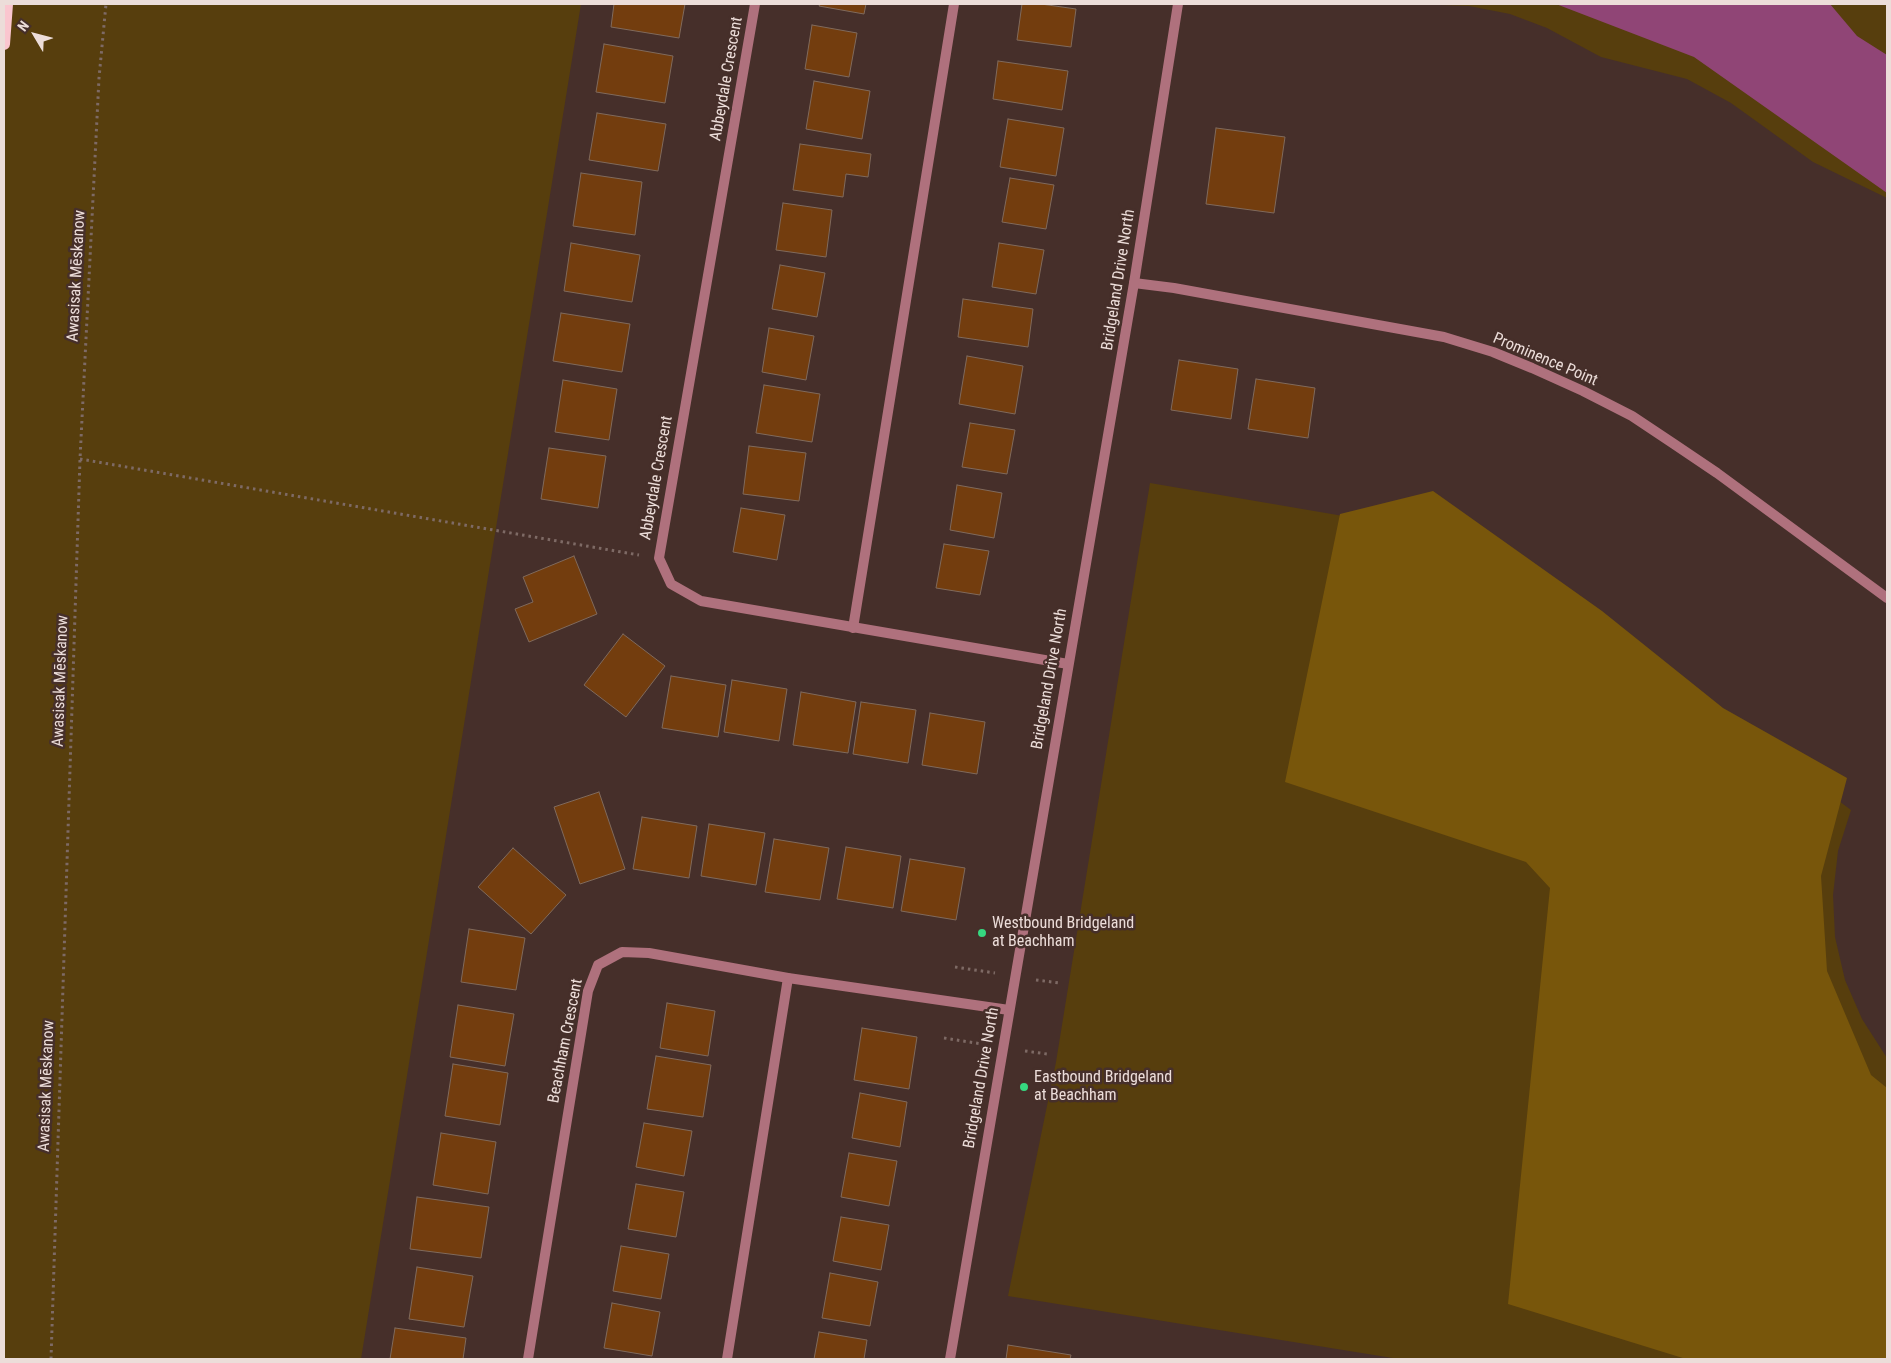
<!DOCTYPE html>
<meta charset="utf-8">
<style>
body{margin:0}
#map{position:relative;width:1891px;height:1363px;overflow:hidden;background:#462f2a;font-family:"Roboto Condensed",sans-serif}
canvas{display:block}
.frame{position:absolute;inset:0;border:5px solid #ecddd9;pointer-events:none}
.north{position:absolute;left:10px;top:10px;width:50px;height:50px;-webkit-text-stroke:4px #462f2a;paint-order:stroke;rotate:307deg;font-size:14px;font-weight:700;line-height:20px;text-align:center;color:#ecddd9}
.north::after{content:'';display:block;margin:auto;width:18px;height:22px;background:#ecddd9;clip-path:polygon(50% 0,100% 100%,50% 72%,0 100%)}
</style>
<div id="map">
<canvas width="1891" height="1363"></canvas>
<div class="frame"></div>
<div class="north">N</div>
</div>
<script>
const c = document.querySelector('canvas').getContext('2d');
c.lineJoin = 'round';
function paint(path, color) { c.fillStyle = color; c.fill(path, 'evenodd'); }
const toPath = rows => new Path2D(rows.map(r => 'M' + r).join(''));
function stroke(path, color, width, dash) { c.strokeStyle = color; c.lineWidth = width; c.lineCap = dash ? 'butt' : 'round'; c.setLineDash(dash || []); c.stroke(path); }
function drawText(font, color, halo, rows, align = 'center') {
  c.font = font + ' "Roboto Condensed",sans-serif'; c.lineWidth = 5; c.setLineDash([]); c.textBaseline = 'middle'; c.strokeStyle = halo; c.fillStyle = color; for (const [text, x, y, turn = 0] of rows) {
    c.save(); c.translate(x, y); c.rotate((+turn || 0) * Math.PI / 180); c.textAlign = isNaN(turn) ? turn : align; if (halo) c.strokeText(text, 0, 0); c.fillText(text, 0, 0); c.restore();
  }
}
paint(toPath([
 [12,4,581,4,361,1359,4,1359,4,51],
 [1414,4,1887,4,1887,198,1813,162,1731,103,1687,79,1601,57,1547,28,1510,14,1469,6],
 [1150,483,1396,525,1598,621,1851,810,1838,851,1833,895,1835,937,1845,980,1862,1019,1887,1058,1887,1359,1399,1359,1008,1296,1056,1062]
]), '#573e0d');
paint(toPath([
 [1433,491,1602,611,1723,708,1847,778,1821,876,1827,971,1871,1075,1887,1088,1887,1359,1686,1359,1508,1304,1550,888,1526,862,1285,782,1340,514]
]), '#78560b');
paint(toPath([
 [1556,4,1830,4,1857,36,1887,55,1887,193,1694,57]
]), '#904576');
const building = toPath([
 [614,4,685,4,679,38,611,27,614,4],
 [820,4,866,4,864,14,819,6,820,4],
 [1022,4,1041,4,1076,9,1071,47,1017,40,1022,4],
 [812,25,857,33,849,77,805,69,812,25],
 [604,44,673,56,665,103,596,92,604,44],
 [998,61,1068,71,1062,110,993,99,998,61],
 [814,81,870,91,862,139,806,129,814,81],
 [597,113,666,124,658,171,589,160,597,113],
 [1008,119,1064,128,1056,176,1000,167,1008,119],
 [1216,128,1285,137,1274,213,1206,204,1216,128],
 [800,144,871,154,868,177,846,174,843,197,793,190,800,144],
 [581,173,642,182,635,235,573,226,581,173],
 [1010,178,1054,185,1046,229,1002,222,1010,178],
 [783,203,832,210,826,257,776,250,783,203],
 [571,243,640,255,632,302,564,291,571,243],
 [999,243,1044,250,1036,294,992,287,999,243],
 [780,265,825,273,817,317,772,309,780,265],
 [963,299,1033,309,1028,347,958,337,963,299],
 [561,313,630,324,622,372,553,361,561,313],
 [769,328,814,336,806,380,762,372,769,328],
 [967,356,1023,366,1015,414,959,404,967,356],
 [1179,360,1238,369,1231,419,1171,410,1179,360],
 [1256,379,1315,388,1308,438,1248,429,1256,379],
 [563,380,617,389,609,440,555,432,563,380],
 [764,385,820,394,812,442,756,433,764,385],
 [970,423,1015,430,1007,474,962,467,970,423],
 [749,446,806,453,799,501,743,494,749,446],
 [549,448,606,456,598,508,541,499,549,448],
 [957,485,1002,493,994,538,950,530,957,485],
 [741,508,785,515,777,560,733,552,741,508],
 [944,544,989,551,980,595,936,588,944,544],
 [574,556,597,614,529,642,515,609,533,602,523,577,574,556],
 [623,634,665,666,626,717,584,685,623,634],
 [671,676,726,685,718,737,662,728,671,676],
 [732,680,787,689,779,741,724,732,732,680],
 [801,692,856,702,848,753,793,745,801,692],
 [861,702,916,710,908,763,853,754,861,702],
 [930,713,985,722,977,774,922,765,930,713],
 [599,792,625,869,580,884,554,807,599,792],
 [642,817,697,826,689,878,633,869,642,817],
 [709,824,765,833,756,885,701,876,709,824],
 [774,839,829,848,820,900,765,892,774,839],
 [846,847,901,856,893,908,837,899,846,847],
 [513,848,566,895,531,934,478,887,513,848],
 [910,859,965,868,956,920,901,911,910,859],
 [469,929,525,938,516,990,461,982,469,929],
 [667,1003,715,1011,708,1056,660,1048,667,1003],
 [458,1005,514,1014,505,1066,450,1057,458,1005],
 [862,1028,917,1037,909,1089,854,1080,862,1028],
 [656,1056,711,1065,703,1117,647,1109,656,1056],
 [453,1064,508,1073,500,1125,445,1116,453,1064],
 [860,1093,907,1102,900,1147,852,1138,860,1093],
 [644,1123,692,1131,684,1176,636,1167,644,1123],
 [441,1133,496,1142,488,1194,433,1185,441,1133],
 [849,1153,897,1161,889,1206,841,1197,849,1153],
 [636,1184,684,1192,676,1237,628,1229,636,1184],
 [417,1197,489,1207,481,1258,410,1249,417,1197],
 [841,1217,889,1225,881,1270,833,1261,841,1217],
 [621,1246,669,1254,661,1299,613,1291,621,1246],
 [417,1267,473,1276,464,1327,409,1319,417,1267],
 [830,1273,878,1282,870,1326,822,1318,830,1273],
 [612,1303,660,1312,652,1356,604,1348,612,1303],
 [395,1328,466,1338,463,1359,390,1359,395,1328],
 [819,1332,867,1340,864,1359,814,1359,819,1332],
 [1008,1345,1071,1355,1070,1359,1006,1359,1008,1345]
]);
paint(building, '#733d0e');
stroke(building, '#806a5c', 1);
stroke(toPath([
 [80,459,639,555],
 [955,967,995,973],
 [1036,980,1060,983],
 [944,1038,982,1044],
 [1025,1051,1047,1054],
 [51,1359,80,459,99,78,106,4]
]), '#7e6a65', 3, [2.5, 4]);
stroke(toPath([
 [853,628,954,4],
 [727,1359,788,978]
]), '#af717d', 10);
stroke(toPath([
 [755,4,659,558,671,584,701,601,1068,664],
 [1134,283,1174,288,1444,337,1493,352,1532,368,1583,391,1632,416,1674,444,1717,473,1887,598],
 [528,1359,588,991,598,965,622,952,649,953,788,978,1009,1010]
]), '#af717d', 10);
stroke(toPath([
 [950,1359,1134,283,1178,4]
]), '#af717d', 10);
stroke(toPath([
 [4,44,7,4]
]), '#fac6cf', 12);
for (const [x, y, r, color] of [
 [982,933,5,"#36d880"],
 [1024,1087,5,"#36d880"]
]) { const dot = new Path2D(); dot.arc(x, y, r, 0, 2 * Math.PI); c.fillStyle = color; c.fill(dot); stroke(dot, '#462f2a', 2); }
drawText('16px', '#ecddd9', '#462f2a', [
 ["Abbeydale Crescent",727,79,-80],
 ["Awasisak Mēskanow",77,276,-87],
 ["Bridgeland Drive North",1119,280,-81],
 ["Prominence Point",1545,360,23],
 ["Abbeydale Crescent",657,478,-80],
 ["Bridgeland Drive North",1050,679,-80],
 ["Awasisak Mēskanow",61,681,-88],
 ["Beachham Crescent",566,1041,-79],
 ["Bridgeland Drive North",982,1078,-80],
 ["Awasisak Mēskanow",47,1086,-88]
]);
drawText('16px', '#ecddd9', '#462f2a', [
 ["Westbound Bridgeland",992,924],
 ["at Beachham",992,942],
 ["Eastbound Bridgeland",1034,1078],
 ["at Beachham",1034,1096]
], 'left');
</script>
